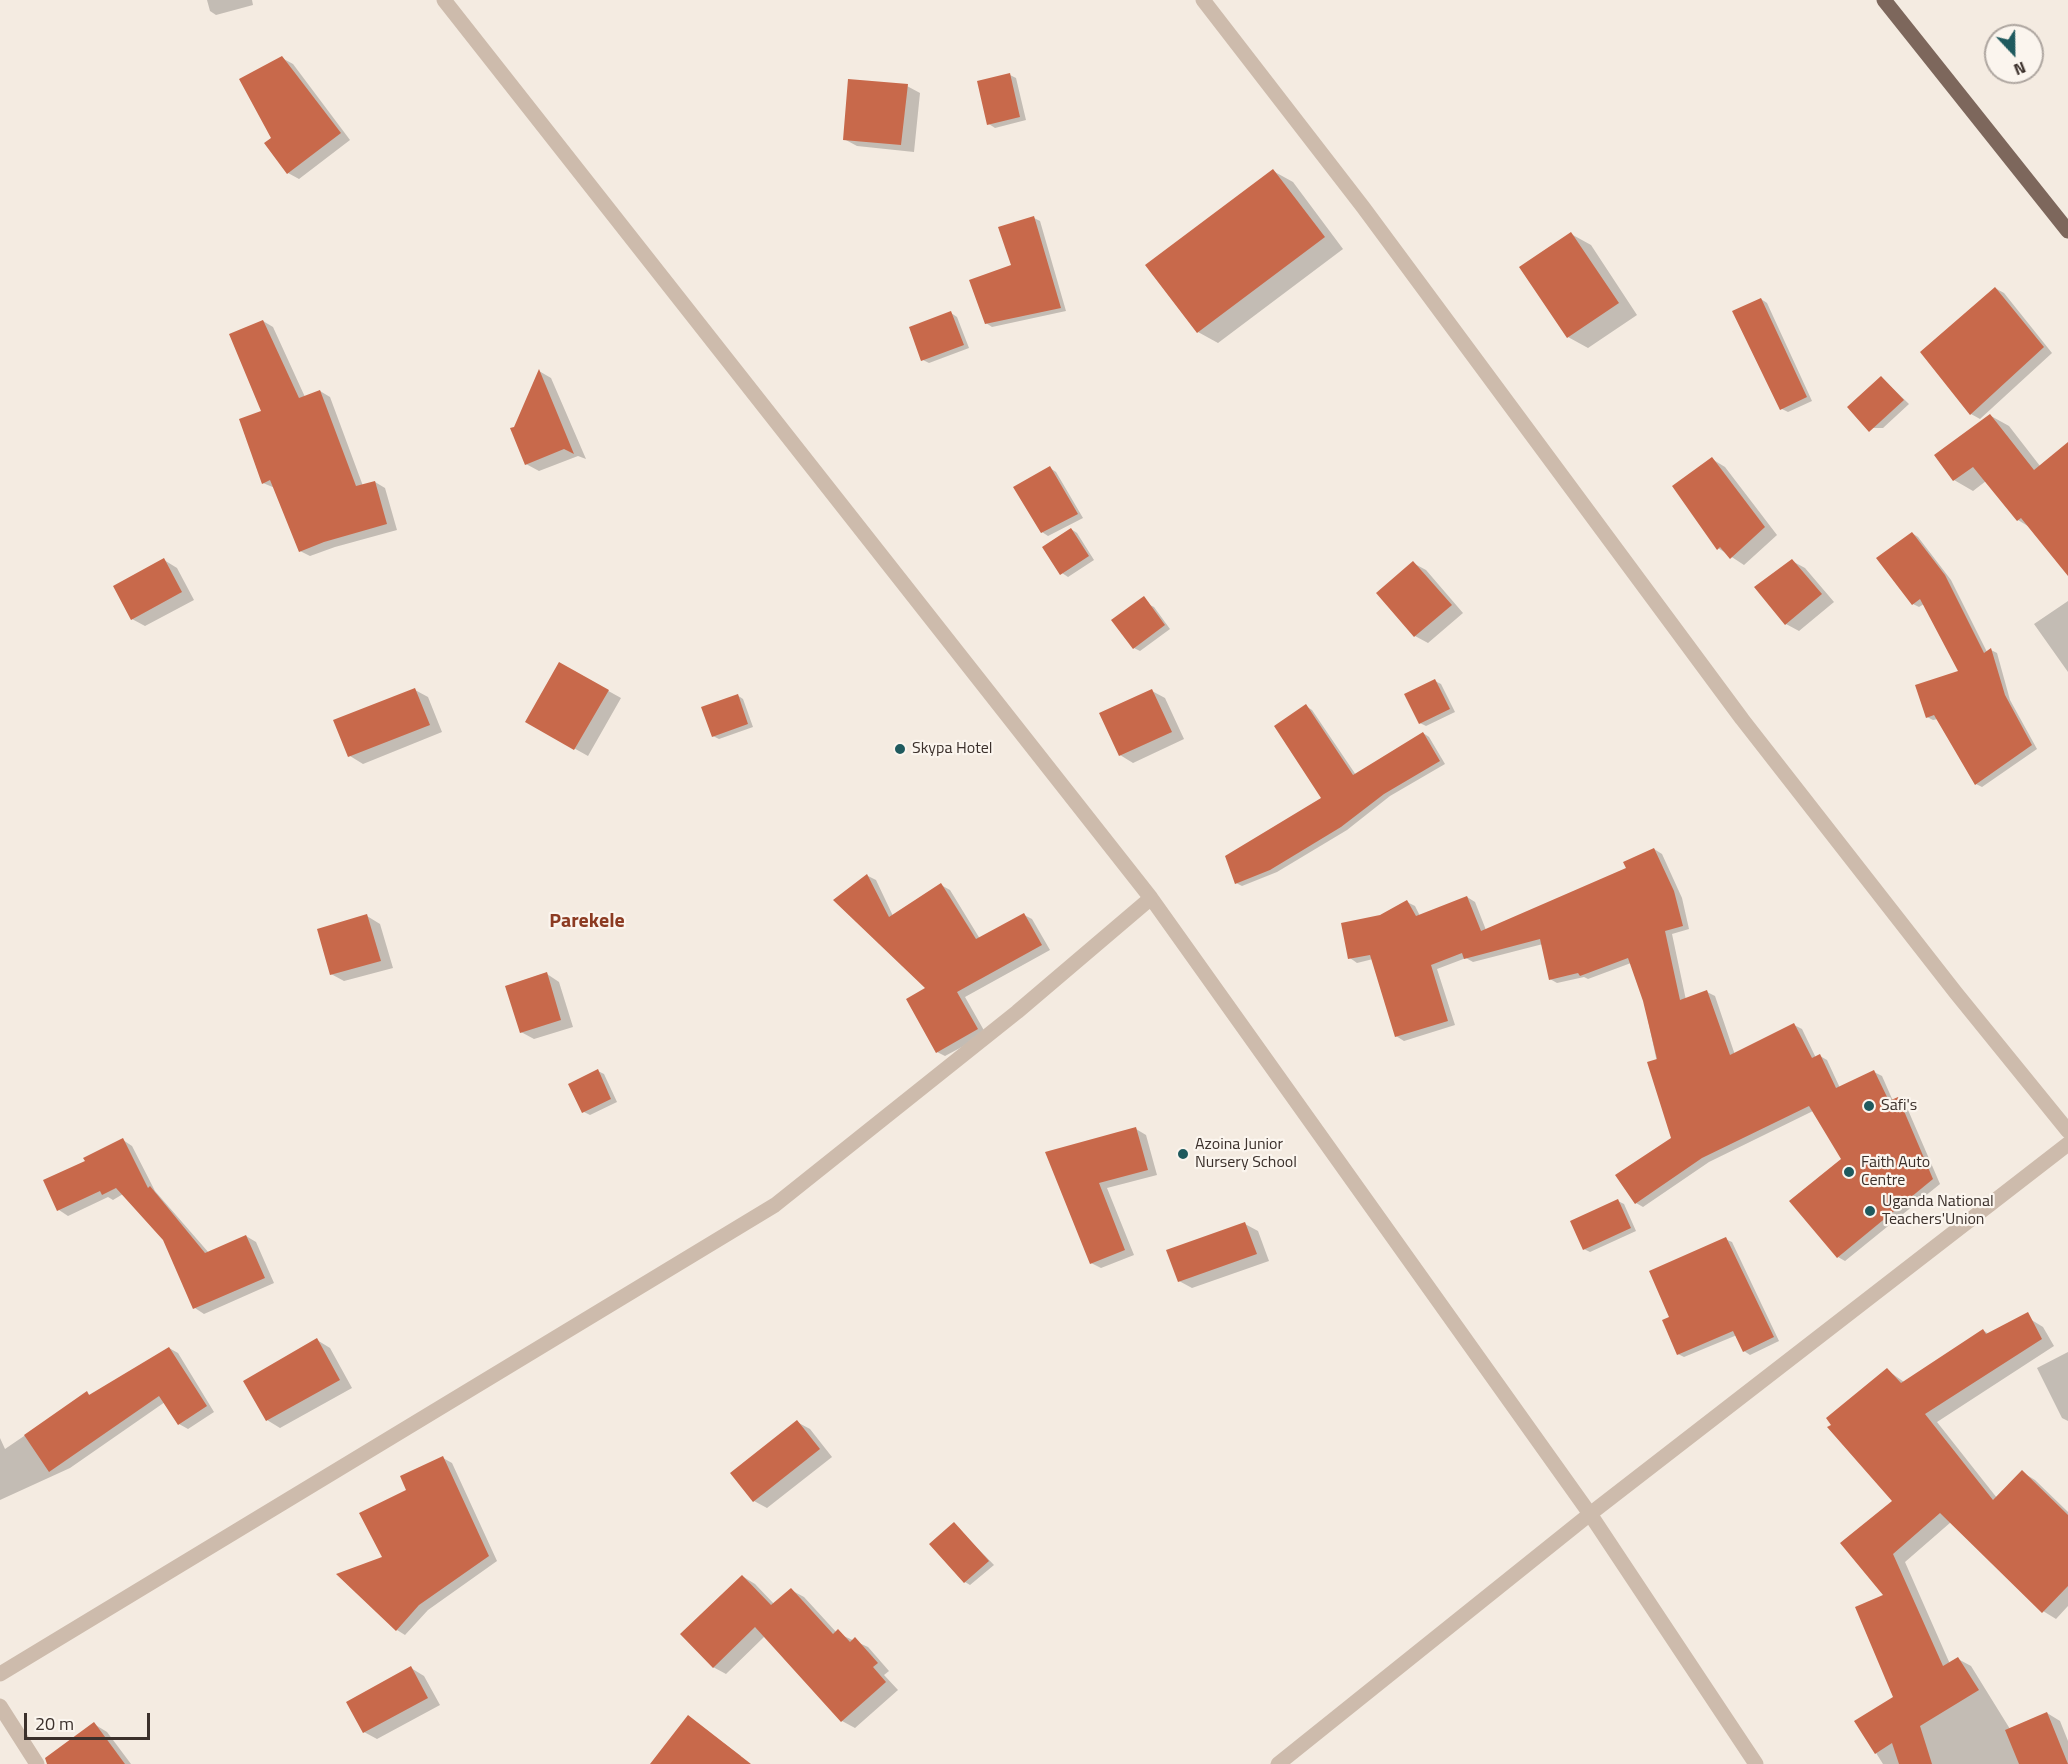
<!DOCTYPE html>
<style>
body{margin:0}
#map{position:relative;width:2068px;height:1764px;overflow:hidden;background:#f4ebe1;font-family:"Titillium Web",sans-serif}
canvas{display:block}
.north{position:absolute;left:1984px;top:24px;width:60px;height:60px;box-sizing:border-box;background:#fbf5ee;border:2px solid #aea6a0;border-radius:50%;rotate:158deg;font-size:16px;font-weight:700;line-height:24px;text-align:center;color:#3b302b}
.north::after{content:'';display:block;margin:auto;width:21px;height:27px;background:#1f5a5e;clip-path:polygon(50% 0,100% 100%,50% 72%,0 100%)}
.scale{position:absolute;left:24px;top:1713px;width:126px;height:27px;box-sizing:border-box;border:3px solid #3b302b;border-top:0;padding-left:8px;font-size:18px;line-height:21px;white-space:nowrap;color:#3b302b;-webkit-text-stroke:4px #fbf5ee;paint-order:stroke}
</style>
<div id="map">
<canvas width="2068" height="1764"></canvas>
<div class="north">N</div>
<div class="scale">20 m</div>
</div>
<script>
const c = document.querySelector('canvas').getContext('2d');
c.lineJoin = 'round';
function paint(path, color) { c.fillStyle = color; c.fill(path, 'evenodd'); }
const toPath = rows => new Path2D(rows.map(r => 'M' + r).join(''));
function stroke(path, color, width, dash) { c.strokeStyle = color; c.lineWidth = width; c.lineCap = dash ? 'butt' : 'round'; c.setLineDash(dash || []); c.stroke(path); }
function drawText(font, color, halo, rows, align = 'center') {
  c.font = font + ' "Titillium Web",sans-serif'; c.lineWidth = 4.5; c.setLineDash([]); c.textBaseline = 'middle'; c.strokeStyle = halo; c.fillStyle = color; for (const [text, x, y, turn = 0] of rows) {
    c.save(); c.translate(x, y); c.rotate((+turn || 0) * Math.PI / 180); c.textAlign = isNaN(turn) ? turn : align; if (halo) c.strokeText(text, 0, 0); c.fillText(text, 0, 0); c.restore();
  }
}
paint(toPath([
 [207,0,252,0,253,5,216,15,210,11],
 [282,58,293,64,350,140,299,179,288,173,266,144,273,138],
 [1010,75,1016,78,1026,120,995,128,989,124],
 [907,86,920,93,914,152,857,146,844,139],
 [1273,171,1293,182,1343,249,1218,343,1198,332],
 [1034,218,1040,221,1066,311,992,327,986,323],
 [1571,234,1591,245,1637,315,1588,348,1568,337,1521,268],
 [1995,288,2004,293,2052,353,1980,419,1971,414,1922,352],
 [1761,299,1767,303,1812,401,1788,412,1782,409],
 [951,313,957,317,969,348,929,363,923,360],
 [263,321,273,327,305,397,320,391,330,397,363,486,375,482,385,488,397,530,335,547,310,556,300,551,275,488,263,483],
 [539,371,551,378,586,459,578,456,539,471,526,464,515,428],
 [1881,377,1909,404,1883,428,1870,428],
 [1991,416,2009,426,2040,466,2068,444,2068,573,2031,528,2018,520,1986,481,1973,491,1954,480,1936,456],
 [1712,459,1725,467,1777,535,1744,565,1718,548],
 [1050,468,1056,472,1083,518,1048,536,1042,532],
 [1071,529,1077,533,1094,560,1068,577,1062,573],
 [1912,533,1918,537,1951,580,1987,652,1991,650,1997,653,2010,700,2037,749,1982,787,1976,784,1938,719,1933,720,1927,717,1960,672,1924,604,1919,607,1913,604],
 [164,560,177,568,194,600,145,626,132,619],
 [1792,561,1805,568,1834,602,1799,631,1786,624],
 [1413,563,1426,570,1463,613,1428,643,1415,636],
 [2068,601,2068,672,2034,624],
 [1148,604,1154,607,1170,629,1140,651,1134,648],
 [560,664,621,698,588,756,527,722],
 [1435,681,1441,684,1455,712,1426,726,1420,723],
 [415,690,428,697,442,732,363,764,350,756],
 [1152,691,1165,698,1184,739,1133,763,1120,755],
 [737,695,743,699,753,727,719,739,713,736],
 [1306,706,1312,710,1356,775,1423,733,1429,737,1445,764,1390,796,1347,830,1277,872,1242,886,1236,883,1323,798],
 [1654,849,1662,854,1682,898,1689,929,1672,934,1686,1000,1707,992,1715,996,1735,1055,1794,1025,1802,1029,1816,1058,1820,1056,1827,1060,1840,1088,1874,1072,1882,1076,1893,1101,1898,1099,1905,1103,1940,1184,1845,1261,1838,1257,1843,1159,1813,1111,1709,1162,1643,1207,1636,1203,1673,1138,1644,1001,1631,963,1588,979,1584,977,1557,983,1550,979,1543,944,1473,962,1466,958,1437,969,1455,1025,1404,1041,1396,1036,1373,959,1357,963,1350,958,1380,917,1407,902,1415,906,1420,916,1467,897,1475,902,1486,930,1628,869],
 [868,876,876,880,893,916,941,885,950,890,980,939,1024,915,1032,919,1050,950,965,997,986,1034,945,1056,937,1052,928,988,835,900],
 [367,916,380,924,393,968,344,981,331,974],
 [547,974,559,982,573,1027,534,1039,521,1032],
 [598,1071,604,1074,617,1102,590,1115,584,1112],
 [1136,1129,1146,1135,1157,1175,1107,1188,1134,1255,1101,1268,1091,1263,1047,1153],
 [123,1140,132,1146,155,1191,209,1253,246,1236,256,1242,274,1283,204,1314,195,1308,164,1239,123,1194,113,1200,108,1197,68,1216,59,1210,87,1162],
 [1618,1201,1624,1204,1636,1231,1590,1252,1584,1249],
 [1245,1224,1258,1231,1269,1261,1192,1288,1179,1281],
 [1725,1239,1732,1242,1779,1341,1750,1355,1744,1351,1737,1335,1684,1357,1678,1354,1671,1318],
 [2030,1319,2043,1327,2054,1346,1937,1422,1997,1498,2022,1472,2035,1480,2068,1512,2068,1606,2056,1619,2043,1611,1951,1522,1905,1562,1950,1664,1958,1659,1971,1666,2010,1729,2047,1713,2060,1721,2068,1741,2068,1764,1883,1764,1856,1721,1895,1698,1885,1596,1894,1501,1887,1370,1904,1382,1984,1331,1989,1334],
 [317,1340,330,1348,352,1388,280,1428,267,1420],
 [169,1348,178,1353,214,1412,188,1429,179,1424,165,1402,70,1468,0,1500,0,1438,5,1449,87,1393,91,1396],
 [2068,1352,2068,1421,2062,1418,2037,1368],
 [797,1422,810,1429,832,1457,767,1508,754,1501],
 [443,1458,452,1463,497,1561,428,1610,405,1635,397,1630,384,1558,408,1490],
 [954,1524,994,1565,970,1585,965,1582],
 [742,1576,755,1584,775,1605,791,1590,804,1597,837,1633,868,1647,889,1671,884,1675,898,1690,855,1728,842,1721,765,1636,726,1674,713,1667],
 [411,1668,424,1676,440,1705,377,1739,364,1732],
 [688,1717,741,1756,735,1764,652,1764],
 [94,1724,107,1732,131,1764,58,1764]
]), '#0003');
paint(toPath([
 [282,56,341,133,287,174,264,143,271,138,239,79],
 [1010,73,1020,117,987,125,977,81],
 [848,79,908,84,901,145,843,140],
 [1273,169,1325,237,1197,333,1145,265],
 [1034,216,1061,308,985,324,969,280,1011,265,998,227],
 [1571,232,1619,303,1567,338,1519,267],
 [1995,287,2044,347,1970,415,1920,352],
 [1761,298,1807,397,1780,410,1732,311],
 [951,311,964,345,921,361,909,327],
 [263,320,299,398,320,390,356,486,375,481,387,524,324,542,299,552,270,480,262,484,239,419,261,411,229,334],
 [539,369,574,454,564,449,525,465,510,428,514,427],
 [1881,376,1904,400,1869,432,1847,407],
 [1990,414,2034,470,2068,442,2068,576,2021,518,2017,521,1973,467,1953,481,1934,455],
 [1712,457,1765,527,1730,559,1720,547,1717,550,1672,486],
 [1050,466,1078,514,1041,533,1013,487],
 [1071,528,1089,556,1060,575,1042,547],
 [1912,532,1945,575,1984,653,1991,648,2005,695,2032,745,1975,785,1934,715,1926,718,1915,685,1958,671,1920,599,1912,605,1876,558],
 [164,558,182,592,131,620,113,586],
 [1792,559,1822,594,1785,625,1754,587],
 [1413,561,1452,605,1414,637,1376,593],
 [1144,596,1165,625,1133,649,1111,620],
 [559,662,609,690,574,750,525,722],
 [1435,679,1450,709,1419,724,1404,694],
 [415,688,430,725,348,757,333,720],
 [1152,689,1172,732,1119,756,1099,713],
 [738,694,748,724,712,737,701,707],
 [1306,704,1353,775,1423,732,1440,761,1384,794,1341,827,1270,870,1235,884,1225,856,1321,798,1274,726],
 [1654,848,1674,891,1683,926,1665,931,1680,1000,1707,990,1730,1055,1794,1023,1812,1058,1820,1054,1836,1088,1874,1070,1889,1101,1898,1097,1933,1179,1837,1258,1789,1201,1841,1159,1809,1106,1702,1158,1635,1204,1615,1175,1671,1138,1647,1062,1657,1059,1643,1001,1628,958,1580,976,1578,973,1549,980,1540,939,1464,959,1462,953,1431,965,1448,1021,1395,1037,1370,955,1348,959,1341,923,1380,915,1407,900,1416,916,1467,896,1481,931,1626,868,1623,862],
 [867,874,889,917,941,883,976,939,1024,913,1042,945,957,992,978,1029,936,1053,906,999,925,988,833,900],
 [367,914,381,961,330,975,317,929],
 [547,972,561,1020,520,1033,505,986],
 [598,1069,611,1099,582,1113,568,1084],
 [1136,1127,1148,1170,1099,1183,1125,1250,1090,1264,1045,1152],
 [123,1138,148,1188,150,1186,205,1253,246,1235,265,1278,193,1309,163,1240,116,1188,102,1195,100,1191,57,1211,43,1180,85,1161,83,1158],
 [1618,1199,1631,1228,1583,1250,1570,1221],
 [1245,1222,1257,1254,1178,1282,1166,1250],
 [1726,1237,1774,1337,1743,1352,1733,1331,1677,1355,1662,1320,1669,1317,1649,1271],
 [2028,1312,2042,1339,1925,1414,1993,1500,2022,1470,2068,1515,2068,1586,2042,1613,1940,1513,1893,1554,1943,1666,1958,1657,1979,1690,1920,1726,1932,1764,1899,1764,1892,1743,1875,1754,1854,1721,1893,1697,1855,1607,1883,1595,1840,1543,1892,1501,1827,1427,1831,1425,1826,1418,1887,1368,1901,1383,1983,1329,1986,1334],
 [317,1338,340,1380,266,1421,243,1381],
 [169,1347,207,1406,178,1425,159,1396,49,1472,24,1435,87,1391,89,1395],
 [797,1420,820,1449,753,1502,730,1473],
 [443,1456,489,1556,419,1605,396,1631,336,1574,382,1557,359,1513,406,1490,400,1476],
 [954,1522,989,1561,964,1583,929,1544],
 [742,1575,771,1605,791,1588,833,1634,838,1629,850,1642,855,1637,878,1663,873,1667,886,1682,841,1722,755,1627,713,1668,680,1634],
 [411,1666,428,1698,363,1733,346,1702],
 [2047,1712,2068,1764,2019,1764,2005,1730],
 [688,1715,751,1764,650,1764],
 [94,1722,125,1764,47,1764,45,1758]
]), '#c8694b');
stroke(toPath([
 [444,0,1151,898,1590,1514,1756,1764],
 [1203,0,1363,207,1742,719,1956,993,2068,1131],
 [0,1674,775,1205,1017,1012,1151,898],
 [0,1706,37,1764],
 [1278,1764,1590,1514,2068,1144]
]), '#cdbbac', 15);
stroke(toPath([
 [1884,0,2068,231]
]), '#7d675c', 15);
for (const [x, y, r, color] of [
 [900,749,6,"#1f5a5e"],
 [1869,1106,6,"#1f5a5e"],
 [1183,1154,6,"#1f5a5e"],
 [1849,1172,6,"#1f5a5e"],
 [1870,1211,6,"#1f5a5e"]
]) { const dot = new Path2D(); dot.arc(x, y, r, 0, 2 * Math.PI); c.fillStyle = color; c.fill(dot); stroke(dot, '#fbf5ee', 2); }
drawText('16px', '#3b302b', '#fbf5ee', [
 ["Skypa Hotel",912,749],
 ["Safi's",1881,1106],
 ["Azoina Junior",1195,1145],
 ["Nursery School",1195,1163],
 ["Faith Auto",1861,1163],
 ["Centre",1861,1181],
 ["Uganda National",1882,1202],
 ["Teachers'Union",1882,1220]
], 'left');
drawText('bold 20px', '#8c3b22', '#fbf5ee', [
 ["Parekele",587,922]
]);
</script>
